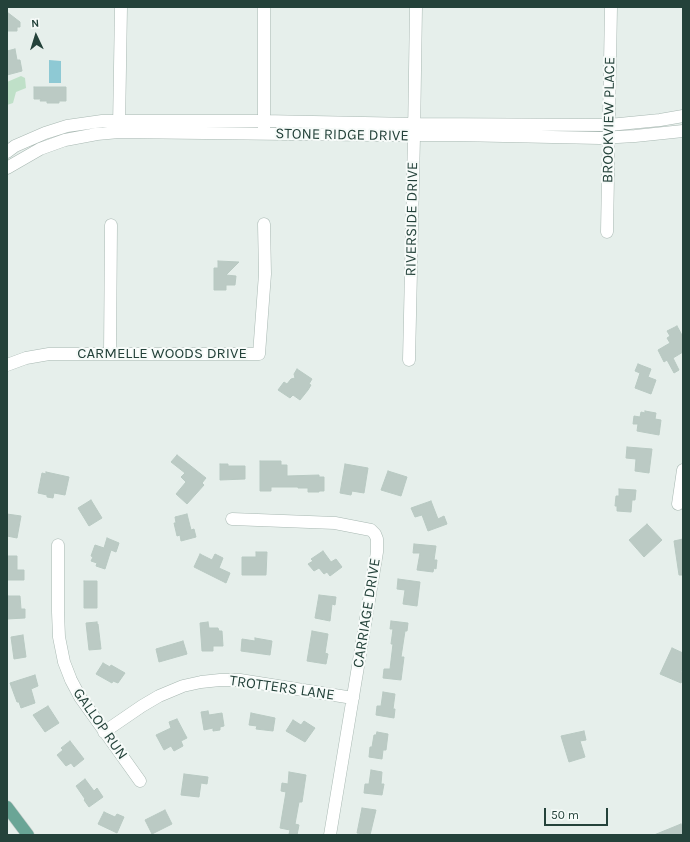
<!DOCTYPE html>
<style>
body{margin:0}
#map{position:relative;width:690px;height:842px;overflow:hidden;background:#e6efeb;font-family:Karla,sans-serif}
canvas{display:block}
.frame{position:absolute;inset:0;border:8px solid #24423a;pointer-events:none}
.north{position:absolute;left:16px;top:16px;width:40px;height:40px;-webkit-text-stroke:3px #f7fbf9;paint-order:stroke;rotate:356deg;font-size:11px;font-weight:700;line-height:16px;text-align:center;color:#24423a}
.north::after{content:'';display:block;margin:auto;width:14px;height:18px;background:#24423a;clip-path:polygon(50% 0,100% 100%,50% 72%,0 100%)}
.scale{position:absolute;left:544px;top:808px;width:64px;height:18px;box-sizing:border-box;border:2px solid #24423a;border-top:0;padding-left:5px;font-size:12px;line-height:14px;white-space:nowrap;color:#24423a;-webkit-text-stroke:3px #f7fbf9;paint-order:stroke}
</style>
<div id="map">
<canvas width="690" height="842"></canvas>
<div class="frame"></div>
<div class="north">N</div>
<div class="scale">50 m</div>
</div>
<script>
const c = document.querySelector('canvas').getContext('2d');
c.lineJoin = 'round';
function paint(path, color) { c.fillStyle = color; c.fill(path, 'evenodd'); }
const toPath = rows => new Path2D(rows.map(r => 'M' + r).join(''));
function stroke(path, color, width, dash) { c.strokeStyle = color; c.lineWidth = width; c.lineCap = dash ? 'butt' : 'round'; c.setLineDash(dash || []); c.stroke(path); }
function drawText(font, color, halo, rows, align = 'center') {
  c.font = font + ' Karla,sans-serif'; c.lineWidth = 4; c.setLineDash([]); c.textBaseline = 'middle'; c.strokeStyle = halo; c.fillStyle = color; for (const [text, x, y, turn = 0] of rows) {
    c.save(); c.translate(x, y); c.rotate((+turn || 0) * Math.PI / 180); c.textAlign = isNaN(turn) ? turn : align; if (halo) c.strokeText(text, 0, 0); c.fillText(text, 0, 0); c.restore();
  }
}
paint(toPath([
 [21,76,25,78,26,88,16,92,13,103,7,105,7,82]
]), '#bfe0c8');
paint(toPath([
 [49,60,61,61,61,83,49,83]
]), '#8ec9d4');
const building = toPath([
 [7,12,20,22,20,27,17,27,17,31,7,31,7,12],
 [15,49,17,60,20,60,22,71,7,75,7,51,15,49],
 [34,87,66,87,66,101,59,101,59,103,47,103,47,101,40,101,41,99,34,99,34,87],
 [218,261,239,262,226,275,236,276,235,285,226,285,226,290,214,290,214,268,218,268,218,261],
 [677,326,683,337,683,352,673,358,679,370,674,373,667,360,664,362,658,350,670,343,667,338,670,336,667,331,677,326],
 [638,364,651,369,648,377,656,380,651,394,635,388,640,373,635,371,638,364],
 [297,369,312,379,309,384,311,385,308,390,300,400,293,395,290,398,278,390,284,382,287,384,291,379,295,378,294,374,297,369],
 [645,411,656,413,655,419,661,420,659,435,637,431,638,424,633,424,634,416,640,417,641,412,645,413,645,411],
 [627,447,652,449,649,473,635,471,636,459,626,458,627,447],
 [177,455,206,478,202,483,204,485,187,504,176,494,186,482,181,477,185,473,171,462,177,455],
 [260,461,281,461,281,465,287,465,287,476,319,475,319,477,324,477,324,491,319,491,319,492,308,492,308,488,298,488,298,487,271,487,271,491,260,491,260,461],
 [220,464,228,464,228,466,245,466,245,479,220,480,220,464],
 [345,464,368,468,364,493,352,491,351,495,340,493,345,464],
 [388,471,407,477,401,496,381,490,388,471],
 [46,472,69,477,65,495,54,493,53,498,47,497,47,495,38,493,42,473,46,474,46,472],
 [619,489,636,490,635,500,632,500,631,512,617,511,617,506,615,506,616,496,619,496,619,489],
 [91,500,102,518,89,526,78,508,91,500],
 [431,501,438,519,444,516,447,524,428,531,422,515,415,517,411,508,431,501],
 [7,514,21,516,17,538,7,536,7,514],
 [187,514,191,530,194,529,196,537,181,541,180,535,177,536,174,523,176,523,175,517,187,514],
 [647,524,662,540,644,557,629,540,647,524],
 [107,538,119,543,116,552,111,550,105,569,96,566,97,563,91,561,93,557,91,556,95,545,104,548,107,538],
 [683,539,683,575,679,575,674,541,683,539],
 [414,544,436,546,434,560,437,560,436,569,434,568,433,572,417,570,420,553,413,553,414,544],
 [323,551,331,562,336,559,342,567,330,576,327,572,324,574,319,568,314,571,308,564,313,561,311,559,323,551],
 [256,552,267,552,266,575,242,575,242,557,256,557,256,552],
 [200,554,212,560,215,554,223,558,219,568,230,573,226,583,194,567,200,554],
 [7,556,17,556,17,570,24,570,24,580,7,580,7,556],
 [398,579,420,582,417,606,403,604,405,590,397,589,398,579],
 [84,581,97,581,97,608,84,608,84,581],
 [319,595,336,597,335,605,332,604,330,621,315,618,319,595],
 [8,596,20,596,21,609,25,609,25,618,7,619,8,596],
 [391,621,408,623,407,631,405,631,401,657,404,657,401,680,383,678,384,669,390,669,393,644,391,644,393,629,390,629,391,621],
 [97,622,97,624,98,624,101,649,89,650,86,623,97,622],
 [208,622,209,628,218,628,219,631,222,631,223,646,213,646,213,651,202,651,200,623,208,622],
 [312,631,328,634,325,653,328,654,326,664,307,661,312,631],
 [23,635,26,657,14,659,11,637,23,635],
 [255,638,272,641,270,655,241,651,242,639,255,641,255,638],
 [183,641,187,654,159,662,156,649,183,641],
 [672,648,683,653,683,667,681,672,683,673,683,679,681,683,660,674,672,648],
 [103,663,110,667,111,665,125,673,118,683,113,681,112,683,96,674,103,663],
 [35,675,38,686,31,689,35,703,21,708,19,702,17,702,10,683,35,675],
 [383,692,395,694,393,709,395,709,394,718,376,715,377,706,381,706,383,692],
 [48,706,59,723,45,732,33,715,48,706],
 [208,711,209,715,222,713,224,726,220,727,220,730,213,731,213,728,204,730,201,712,208,711],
 [251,713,275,718,273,731,256,729,257,726,249,725,251,713],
 [177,719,187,738,181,741,183,746,174,751,171,746,164,750,156,735,171,728,169,722,177,719],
 [293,720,301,725,304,721,315,728,305,742,286,731,293,720],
 [584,731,586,740,580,741,585,757,569,762,561,736,584,731],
 [377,732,388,734,386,750,383,750,382,759,369,757,370,747,372,747,374,735,376,735,377,732],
 [70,741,84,759,74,767,71,763,66,766,57,755,63,750,61,748,70,741],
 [371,770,382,772,381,784,384,784,382,795,364,793,365,784,369,784,371,770],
 [289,772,306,775,302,802,299,802,295,824,299,825,297,835,289,834,290,830,280,828,286,792,281,791,282,783,288,784,289,772],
 [184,774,208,777,207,784,201,783,199,797,181,795,184,774],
 [85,779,94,791,97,788,103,797,89,807,84,800,85,799,76,786,85,779],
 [362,808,376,810,370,835,357,833,362,808],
 [165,810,172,824,152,834,145,820,165,810],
 [104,812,115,817,117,814,124,817,117,833,98,824,104,812],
 [681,824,683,829,683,835,654,835,681,824]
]);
paint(building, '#bbcac4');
stroke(building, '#b8c9c2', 1);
const minor = toPath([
 [119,127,121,7],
 [264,129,264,7],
 [7,152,15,146,45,133,67,126,102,121,263,121,414,124,609,125,660,120,683,116],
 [7,168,40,149,65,140,97,134,119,132,374,135,456,135,600,138,635,136,683,131],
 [607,232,611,7],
 [110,354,111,225],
 [409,360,414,136,416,7],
 [7,365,26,358,49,354,259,354,265,274,264,224],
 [678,504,683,470],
 [232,519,335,523,371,530,375,534,377,539,377,552,330,835],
 [58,545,58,612,59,637,64,662,71,680,80,697,140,781],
 [104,732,142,706,159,696,183,686,201,682,220,680,240,680,353,698]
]);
const major = toPath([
 [7,807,28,835]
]);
stroke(minor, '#a8b8b2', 13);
stroke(major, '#c2cac8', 13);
stroke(minor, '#fff', 12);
stroke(major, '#6aa596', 12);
drawText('15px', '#24423a', '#f7fbf9', [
 ["BROOKVIEW PLACE",609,120,-89],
 ["STONE RIDGE DRIVE",342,135,1],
 ["RIVERSIDE DRIVE",412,219,-89],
 ["CARMELLE WOODS DRIVE",162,354],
 ["CARRIAGE DRIVE",367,613,-81],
 ["TROTTERS LANE",282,688,8],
 ["GALLOP RUN",100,724,55]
]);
</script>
